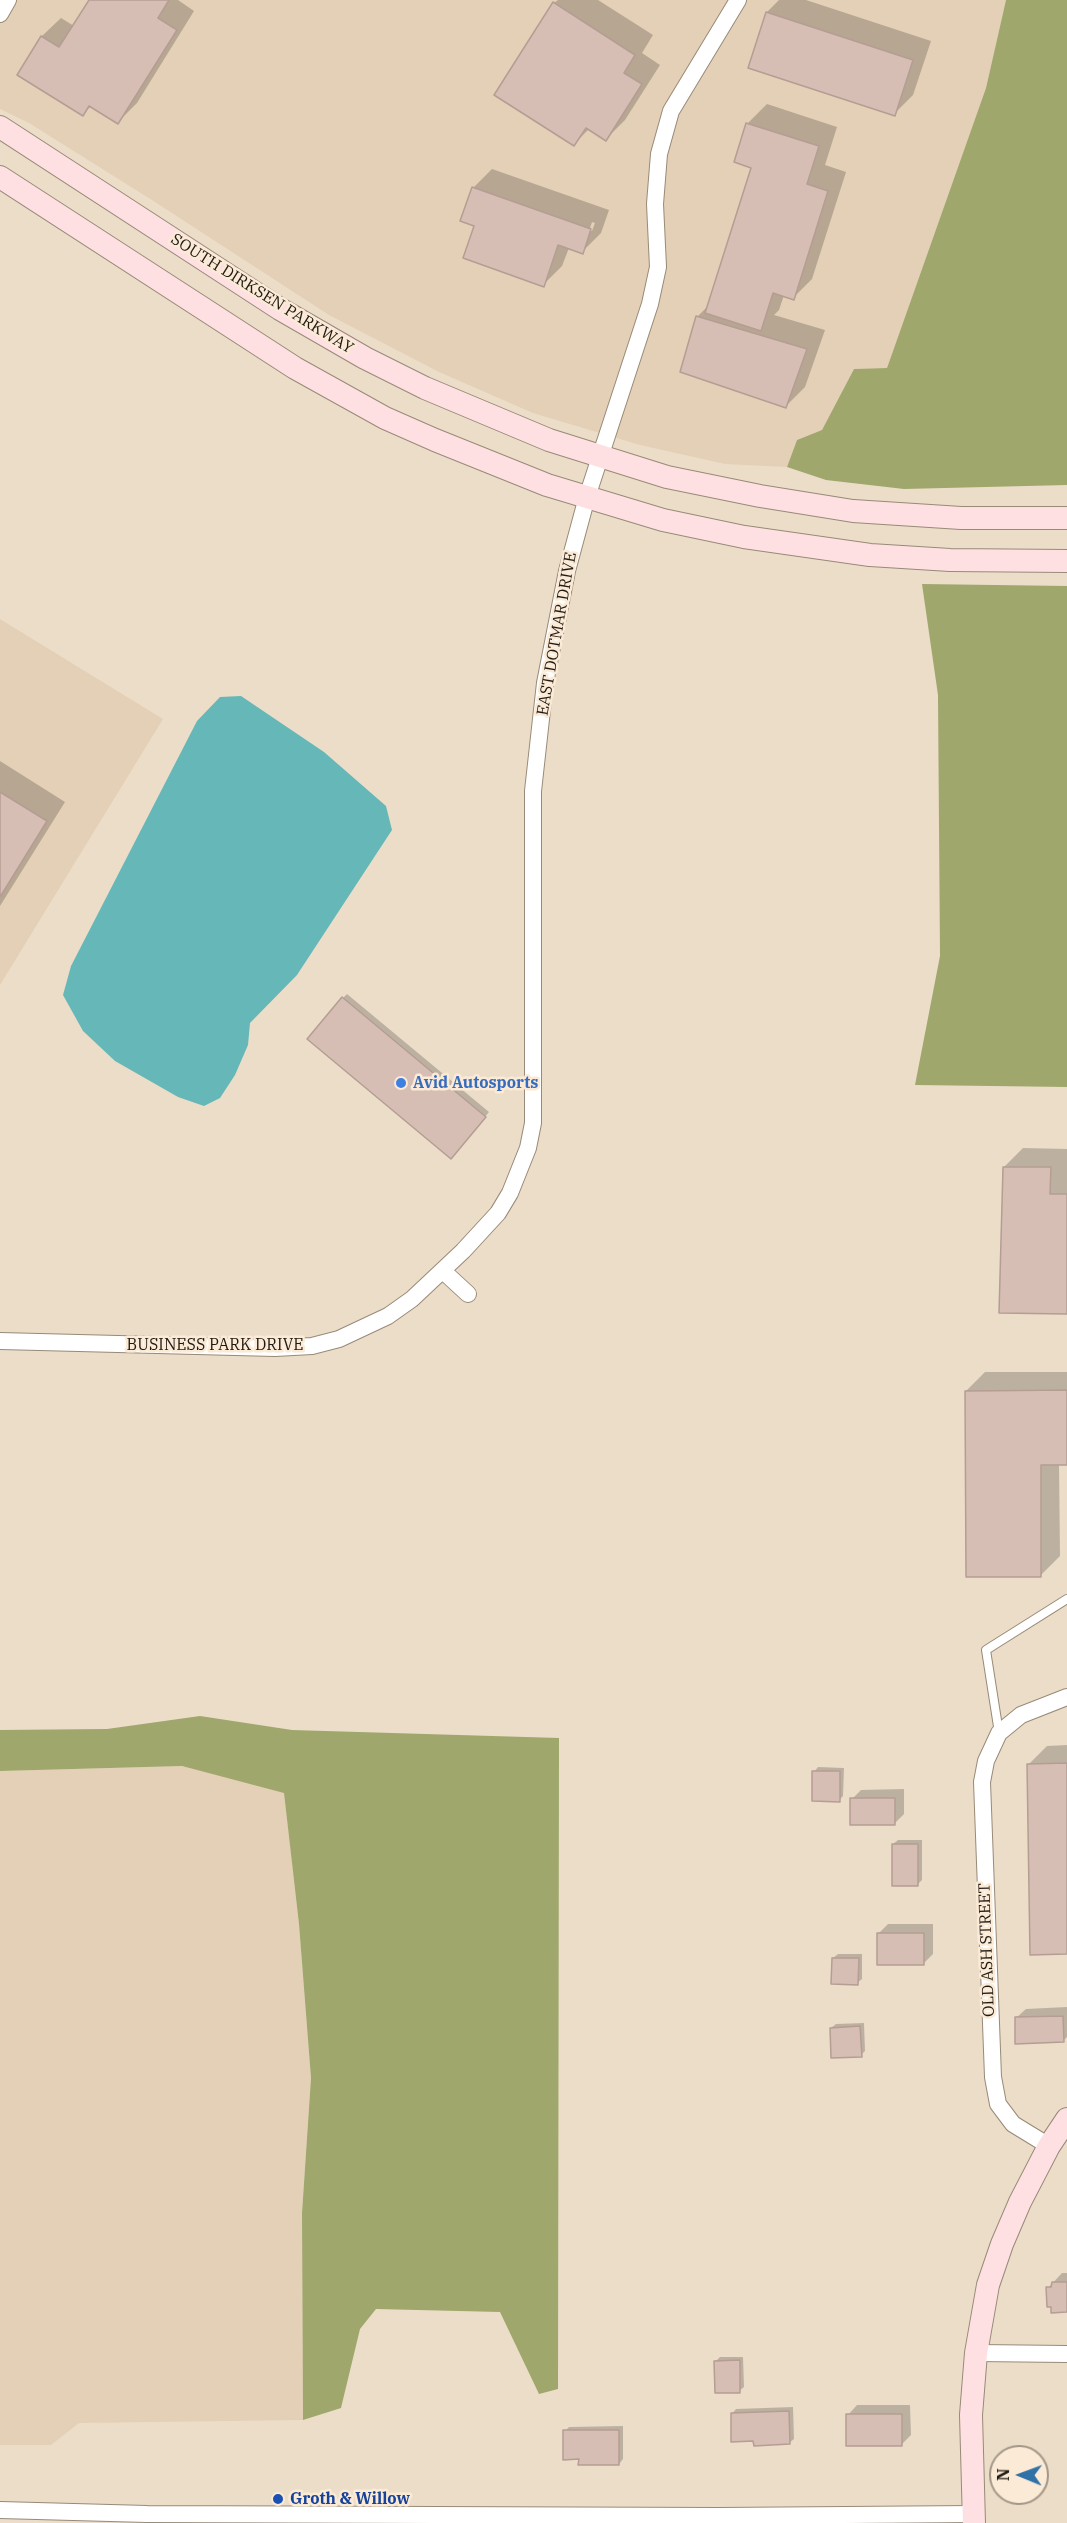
<!DOCTYPE html>
<style>
body{margin:0}
#map{position:relative;width:1067px;height:2523px;overflow:hidden;background:#ecddc9;font-family:"IBM Plex Serif",serif}
canvas{display:block}
.north{position:absolute;left:989px;top:2445px;width:60px;height:60px;box-sizing:border-box;background:#faead6;border:2px solid #a39788;border-radius:50%;rotate:271deg;font-size:16px;font-weight:700;line-height:24px;text-align:center;color:#201a13}
.north::after{content:'';display:block;margin:auto;width:21px;height:27px;background:#3072a8;clip-path:polygon(50% 0,100% 100%,50% 72%,0 100%)}
</style>
<div id="map">
<canvas width="1067" height="2523"></canvas>
<div class="north">N</div>
</div>
<script>
const c = document.querySelector('canvas').getContext('2d');
c.lineJoin = 'round';
function paint(path, color) { c.fillStyle = color; c.fill(path, 'evenodd'); }
const toPath = rows => new Path2D(rows.map(r => 'M' + r).join(''));
function stroke(path, color, width, dash) { c.strokeStyle = color; c.lineWidth = width; c.lineCap = dash ? 'butt' : 'round'; c.setLineDash(dash || []); c.stroke(path); }
function drawText(font, color, halo, rows, align = 'center') {
  c.font = font + ' "IBM Plex Serif",serif'; c.lineWidth = 5; c.setLineDash([]); c.textBaseline = 'middle'; c.strokeStyle = halo; c.fillStyle = color; for (const [text, x, y, turn = 0] of rows) {
    c.save(); c.translate(x, y); c.rotate((+turn || 0) * Math.PI / 180); c.textAlign = isNaN(turn) ? turn : align; if (halo) c.strokeText(text, 0, 0); c.fillText(text, 0, 0); c.restore();
  }
}
paint(toPath([
 [0,0,1006,0,986,88,887,368,854,369,822,430,797,440,787,467,725,464,640,445,533,413,439,372,329,315,155,202,29,123,0,109],
 [0,619,163,719,0,985],
 [182,1766,284,1792,299,1924,311,2078,302,2213,303,2420,79,2423,51,2445,0,2445,0,1771]
]), '#e4d0b7');
paint(toPath([
 [1006,0,1067,0,1067,485,904,489,826,480,787,467,797,440,822,430,854,369,887,368,986,88],
 [922,584,1067,586,1067,1087,915,1085,940,956,938,695],
 [200,1716,292,1730,559,1738,558,2389,539,2394,500,2312,376,2309,360,2329,341,2408,303,2420,302,2213,311,2078,299,1924,284,1793,182,1766,0,1771,0,1730,107,1729]
]), '#9fa76d');
paint(toPath([
 [241,696,324,752,386,806,392,830,297,975,250,1023,248,1045,235,1075,220,1098,204,1106,178,1097,115,1061,83,1031,63,995,71,966,197,721,220,697]
]), '#66b7b8');
paint(toPath([
 [90,0,178,0,194,11,137,103,118,122,91,106,83,114,19,74,42,36,61,18,74,26],
 [558,0,598,0,653,35,642,53,660,65,625,120,606,139,590,128,574,144,554,3],
 [779,0,806,0,931,41,913,95,894,114,767,12],
 [767,104,837,127,825,165,846,172,812,279,793,298,784,295,779,310,774,315,825,330,805,387,786,406,697,317,709,305,753,167,736,161,748,123],
 [492,169,609,210,601,233,582,252,569,248,562,266,543,285,476,225,473,188],
 [592,222,595,223,592,231,589,231],
 [0,761,65,802,0,906],
 [347,994,489,1112,455,1153,343,998],
 [1023,1148,1067,1149,1067,1313,1004,1167],
 [985,1372,1067,1372,1067,1463,1059,1463,1060,1556,1041,1575,966,1391],
 [1067,1745,1067,1952,1028,1765,1047,1746],
 [818,1767,844,1768,843,1796,839,1800,814,1772],
 [904,1789,904,1814,894,1824,852,1799,861,1790],
 [898,1840,922,1840,922,1880,918,1884,893,1844],
 [888,1924,933,1924,933,1954,923,1964,878,1934],
 [838,1954,862,1954,862,1979,857,1983,833,1958],
 [1067,2007,1067,2037,1063,2041,1016,2018,1026,2009],
 [864,2023,865,2051,861,2055,831,2028,836,2024],
 [1062,2273,1067,2273,1067,2311,1048,2288],
 [720,2357,743,2357,744,2387,739,2391,716,2361],
 [857,2405,910,2405,911,2435,901,2445,848,2415],
 [793,2407,794,2439,789,2443,755,2440,732,2414,736,2409],
 [623,2426,623,2459,619,2464,580,2458,565,2431,569,2427]
]), '#0003');
const building = toPath([
 [89,0,169,0,158,18,177,30,118,124,89,106,83,116,17,75,41,36,59,47,89,0],
 [553,2,635,55,624,73,642,84,606,141,586,128,574,146,494,95,553,2],
 [766,12,913,60,895,116,748,68,766,12],
 [746,123,819,146,807,184,828,191,794,300,773,293,761,331,705,313,751,168,734,162,746,123],
 [472,187,591,229,583,254,558,245,544,287,463,258,474,226,460,221,472,187],
 [696,316,807,349,786,408,680,372,696,316],
 [0,792,47,821,0,897,0,792],
 [342,997,486,1117,451,1159,307,1039,342,997],
 [1003,1167,1051,1167,1050,1194,1067,1194,1067,1314,999,1313,1003,1167],
 [1067,1390,1067,1465,1041,1465,1041,1577,966,1577,965,1391,1067,1390],
 [1067,1763,1067,1954,1030,1955,1027,1764,1067,1763],
 [812,1771,840,1771,840,1802,812,1801,812,1771],
 [850,1798,895,1798,895,1825,850,1825,850,1798],
 [892,1844,918,1844,918,1886,892,1886,892,1844],
 [877,1933,924,1933,924,1965,877,1965,877,1933],
 [832,1958,859,1958,858,1985,831,1984,832,1958],
 [1063,2016,1064,2042,1015,2044,1015,2017,1063,2016],
 [860,2026,862,2057,831,2058,830,2028,860,2026],
 [1052,2282,1067,2282,1067,2312,1051,2313,1051,2307,1047,2307,1046,2287,1051,2287,1052,2282],
 [740,2360,740,2393,715,2393,714,2361,740,2360],
 [789,2411,790,2444,754,2446,753,2441,731,2442,731,2413,789,2411],
 [846,2414,902,2414,902,2446,846,2446,846,2414],
 [563,2430,619,2430,619,2465,578,2465,579,2459,563,2460,563,2430]
]);
paint(building, '#d6beb4');
stroke(building, '#b59d94', 1.5);
const lane = toPath([
 [999,1733,986,1650,1067,1599]
]);
const street = toPath([
 [0,14,8,0],
 [443,1271,468,1294],
 [0,1341,275,1348,312,1346,339,1339,388,1316,412,1299,463,1251,498,1213,510,1193,528,1148,533,1123,533,791,545,683,567,571,587,497,650,304,658,267,655,204,659,154,671,111,738,0],
 [1049,2146,1013,2124,998,2104,993,2077,982,1782,986,1761,999,1733,1021,1715,1067,1697],
 [976,2353,1067,2354],
 [0,2510,147,2514,718,2516,974,2514]
]);
const secondary = toPath([
 [0,127,280,309,365,358,425,388,549,440,667,477,760,496,853,511,961,518,1067,518],
 [0,177,295,368,385,418,435,440,547,485,663,520,744,537,870,555,950,560,1067,561],
 [974,2523,971,2415,976,2353,988,2285,1002,2244,1020,2202,1049,2146,1067,2119]
]);
stroke(lane, '#988a78', 10);
stroke(street, '#988a78', 18);
stroke(secondary, '#988a78', 24);
stroke(lane, '#fff', 8);
stroke(street, '#fff', 16);
stroke(secondary, '#ffe0e2', 22);
for (const [x, y, r, color] of [
 [401,1083,6,"#3f7fe0"],
 [278,2499,6,"#1a4fb4"]
]) { const dot = new Path2D(); dot.arc(x, y, r, 0, 2 * Math.PI); c.fillStyle = color; c.fill(dot); stroke(dot, '#faead6', 2); }
drawText('16px', '#201a13', '#faead6', [
 ["SOUTH DIRKSEN PARKWAY",262,294,32],
 ["EAST DOTMAR DRIVE",557,634,-80],
 ["BUSINESS PARK DRIVE",215,1345],
 ["OLD ASH STREET",987,1950,-92]
]);
drawText('bold 16px', '#366cbe', '#faead6', [
 ["Avid Autosports",413,1083]
], 'left');
drawText('bold 16px', '#164399', '#faead6', [
 ["Groth & Willow",290,2499]
], 'left');
</script>
